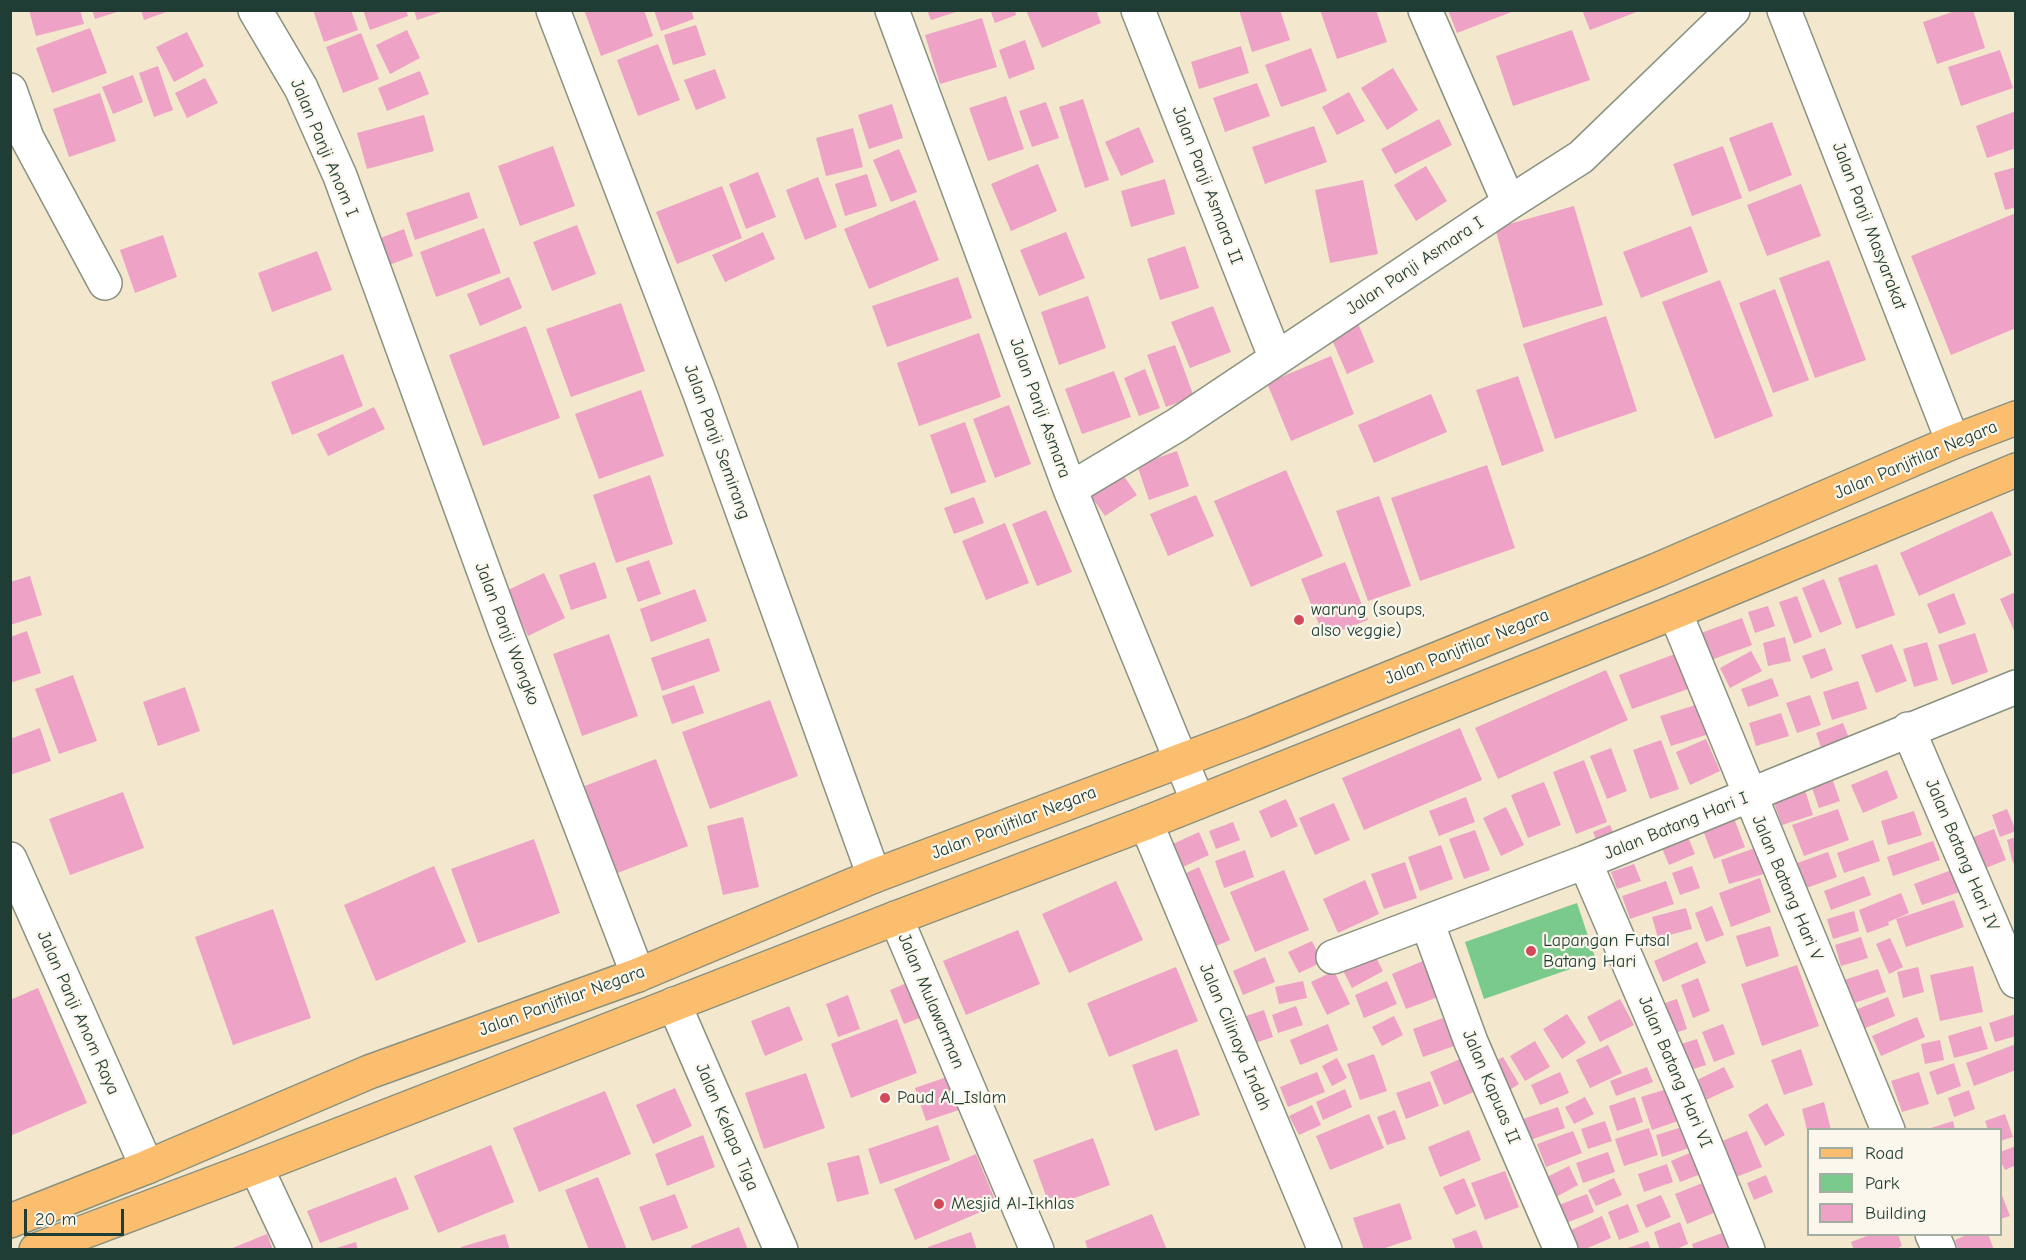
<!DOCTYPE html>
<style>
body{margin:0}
#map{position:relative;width:2026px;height:1260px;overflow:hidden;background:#f3e7ce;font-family:"Comic Neue",sans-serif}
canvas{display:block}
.frame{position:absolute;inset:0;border:12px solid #1f3d34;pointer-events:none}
.legend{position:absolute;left:1807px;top:1128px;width:195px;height:108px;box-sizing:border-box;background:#fbf7ec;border:2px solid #a3ada2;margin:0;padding:8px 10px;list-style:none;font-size:18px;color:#1f3d34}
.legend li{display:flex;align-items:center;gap:12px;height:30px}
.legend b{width:30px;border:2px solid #a3ada2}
.scale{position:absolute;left:24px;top:1209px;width:100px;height:27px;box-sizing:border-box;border:3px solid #1f3d34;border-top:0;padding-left:8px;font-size:18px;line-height:21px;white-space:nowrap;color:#1f3d34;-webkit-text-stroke:4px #fbf7ec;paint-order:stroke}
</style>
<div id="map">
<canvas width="2026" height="1260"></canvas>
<div class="frame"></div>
<ul class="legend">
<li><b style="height:8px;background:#fbbd6e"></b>Road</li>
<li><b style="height:16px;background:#7aca8b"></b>Park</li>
<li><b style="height:16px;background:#eea2c5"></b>Building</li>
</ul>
<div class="scale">20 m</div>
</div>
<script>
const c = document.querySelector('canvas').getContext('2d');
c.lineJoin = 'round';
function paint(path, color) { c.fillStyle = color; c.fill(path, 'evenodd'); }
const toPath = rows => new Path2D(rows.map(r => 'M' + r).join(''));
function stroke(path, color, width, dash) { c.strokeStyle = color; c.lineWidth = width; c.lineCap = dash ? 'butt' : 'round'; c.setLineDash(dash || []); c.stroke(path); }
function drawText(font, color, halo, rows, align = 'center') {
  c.font = font + ' "Comic Neue",sans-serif'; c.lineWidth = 4.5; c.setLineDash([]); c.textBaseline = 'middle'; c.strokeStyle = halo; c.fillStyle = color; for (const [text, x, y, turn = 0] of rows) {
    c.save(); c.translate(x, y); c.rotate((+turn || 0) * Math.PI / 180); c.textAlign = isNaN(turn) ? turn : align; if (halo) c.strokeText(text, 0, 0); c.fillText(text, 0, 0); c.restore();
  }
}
paint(toPath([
 [1577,903,1596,960,1484,999,1465,942]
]), '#7aca8b');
paint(toPath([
 [29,10,80,10,84,24,36,36],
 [92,10,120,10,120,11,95,19],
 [141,10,169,10,169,11,144,20],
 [313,10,351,10,358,30,324,42],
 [363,10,406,10,408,16,370,30],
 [414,10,443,10,444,11,417,20],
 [584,10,644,10,653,36,601,56],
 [654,10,691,10,694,19,661,31],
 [927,10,959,10,959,11,931,20],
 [990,10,1015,10,1016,15,995,23],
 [1026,10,1096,10,1101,23,1042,48],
 [1239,10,1280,10,1290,40,1252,52],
 [1320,10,1376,10,1387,42,1337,59],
 [1448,10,1514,10,1514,11,1457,33],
 [1582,10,1639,10,1639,11,1590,30],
 [1958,10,1973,10,1985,48,1937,64,1923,22],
 [982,18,997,67,940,84,925,35],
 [696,25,706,55,673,65,664,35],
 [90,28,107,73,52,93,36,48],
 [407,30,420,58,390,74,376,45],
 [1572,30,1590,80,1513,106,1496,56],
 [187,32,204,66,174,82,156,47],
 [361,33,379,79,343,93,326,47],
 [1025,40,1035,69,1009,79,999,50],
 [658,44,680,100,638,116,617,60],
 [1241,46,1249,73,1199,89,1191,62],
 [1311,48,1327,91,1281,107,1265,65],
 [2000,50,2013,88,1961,106,1948,67],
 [158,66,173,110,154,117,139,73],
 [1393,68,1418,110,1387,130,1361,88],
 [715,69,726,98,696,110,684,80],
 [420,71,429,94,387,111,378,88],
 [133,75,143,102,113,114,102,87],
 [205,78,218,103,187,118,175,93],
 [1257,83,1270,116,1225,132,1213,98],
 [1349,92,1365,121,1337,135,1322,107],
 [100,93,116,141,69,157,53,109],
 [1006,96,1024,149,988,161,969,108],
 [1083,99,1109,180,1085,188,1059,107],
 [1046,102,1059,138,1032,147,1019,111],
 [892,104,903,138,869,149,858,115],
 [2016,111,2016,148,1987,158,1976,126],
 [424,115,434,151,367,169,357,133],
 [1439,119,1452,145,1395,174,1381,149],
 [1772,122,1792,175,1749,192,1729,138],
 [1314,126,1327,162,1265,184,1252,147],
 [1139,127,1154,162,1121,176,1105,142],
 [853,128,863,167,826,176,816,138],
 [553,146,575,206,520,226,498,166],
 [1723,146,1742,198,1692,216,1673,164],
 [899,149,917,192,891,202,873,160],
 [1038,164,1057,211,1011,231,991,184],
 [1426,166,1447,201,1416,221,1394,185],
 [2016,167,2016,207,2005,210,1994,173],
 [758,172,776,217,746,229,729,184],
 [867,174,877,206,845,216,835,184],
 [818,177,837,227,805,240,786,190],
 [1165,179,1175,214,1131,227,1121,191],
 [1363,180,1378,254,1330,263,1315,190],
 [1801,184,1821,236,1767,256,1747,205],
 [722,186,742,238,677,264,656,212],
 [469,192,478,218,415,240,406,213],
 [915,200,939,260,869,289,844,229],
 [1574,206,1603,305,1523,328,1495,228],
 [2016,213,2016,328,1951,355,1911,256],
 [577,225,596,274,552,291,533,242],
 [1691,226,1708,272,1641,298,1623,252],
 [484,228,501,273,436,297,420,252],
 [404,229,413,256,384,267,375,240],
 [763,232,775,259,725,282,712,255],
 [1066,232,1085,278,1039,296,1020,250],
 [163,235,177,277,135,293,120,250],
 [1185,246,1199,288,1160,300,1147,259],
 [317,251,332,290,272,312,258,273],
 [1829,260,1866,360,1815,378,1779,278],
 [509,277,522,308,480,326,467,294],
 [958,277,972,318,887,347,872,306],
 [1720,280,1773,416,1715,439,1662,302],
 [1775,289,1809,380,1773,393,1739,303],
 [1088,296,1106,348,1059,365,1041,312],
 [621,303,645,371,571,397,546,329],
 [1213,306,1231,352,1190,368,1171,322],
 [1355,316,1374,362,1347,374,1327,328],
 [1606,316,1637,411,1555,439,1523,344],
 [526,326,560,418,483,446,449,355],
 [979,333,1001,397,919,426,897,363],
 [1175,345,1194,397,1166,407,1147,355],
 [343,354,363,406,292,435,271,382],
 [1331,356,1354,414,1291,441,1267,383],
 [1145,369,1160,408,1139,416,1124,378],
 [1114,371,1131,417,1082,434,1065,389],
 [1518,376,1544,451,1502,466,1476,390],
 [641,390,664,456,599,479,575,414],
 [1431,394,1447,432,1374,463,1358,425],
 [1009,405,1031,464,995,478,973,419],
 [374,407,385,429,328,456,317,434],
 [965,422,986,482,951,494,930,435],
 [1177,451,1189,486,1149,500,1137,465],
 [1487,465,1515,548,1420,581,1391,498],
 [1286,470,1323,556,1251,587,1214,501],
 [1121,472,1137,495,1105,516,1089,493],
 [650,475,673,544,616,563,593,495],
 [1196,495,1214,536,1168,556,1150,514],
 [1379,496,1411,586,1368,601,1336,511],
 [974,497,984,523,954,534,944,508],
 [1046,510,1072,572,1037,586,1012,524],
 [1992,511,2012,555,1919,596,1900,553],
 [1005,523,1029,583,986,600,962,541],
 [649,560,661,594,638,602,626,568],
 [595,562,607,598,571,610,559,575],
 [1345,562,1368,620,1324,637,1301,579],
 [1877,564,1895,615,1856,629,1838,578],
 [544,573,565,618,528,636,506,591],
 [30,576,42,615,10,625,10,582],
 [1824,579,1842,624,1820,633,1802,588],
 [695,589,707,621,651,642,640,609],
 [2016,592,2016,635,2000,599],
 [1954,593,1966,624,1939,634,1927,604],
 [1797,596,1812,637,1794,644,1779,602],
 [1768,606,1775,626,1755,633,1748,612],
 [1742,618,1752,645,1711,660,1701,633],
 [27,631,41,673,10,683,10,637],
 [1975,633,1988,672,1952,685,1938,645],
 [609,634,638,716,582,736,553,654],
 [1785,637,1791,661,1768,666,1763,643],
 [709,638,720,671,662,691,651,658],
 [1927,642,1938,680,1914,687,1903,649],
 [1892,644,1907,681,1876,693,1861,655],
 [1825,648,1833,670,1811,679,1802,656],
 [1751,651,1762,671,1730,688,1720,668],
 [1675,654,1688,689,1632,709,1619,675],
 [1606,670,1628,720,1498,779,1475,728],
 [73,675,97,741,59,754,35,689],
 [1772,678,1779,696,1748,707,1741,689],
 [1858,681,1867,709,1832,720,1823,692],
 [694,685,704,713,672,724,662,696],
 [185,687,200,731,158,746,143,702],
 [1810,695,1821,725,1797,733,1786,703],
 [770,700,798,776,710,809,682,732],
 [1699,704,1709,734,1671,746,1660,716],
 [1781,713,1789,736,1756,746,1749,723],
 [1843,723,1852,746,1824,756,1816,733],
 [40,728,51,761,10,775,10,739],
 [1460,728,1482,780,1364,830,1342,778],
 [1706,739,1720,771,1690,785,1676,752],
 [1661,740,1679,789,1650,799,1633,750],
 [1611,748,1627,791,1607,799,1590,756],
 [656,759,688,846,607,877,574,790],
 [1584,760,1607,822,1576,834,1553,772],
 [1887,770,1898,798,1863,813,1851,785],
 [1833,781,1840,801,1819,808,1812,788],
 [1544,782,1561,825,1528,838,1511,795],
 [1803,784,1813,815,1782,825,1771,795],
 [123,792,144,848,70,875,49,819],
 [1466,797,1475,822,1439,836,1429,811],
 [1286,799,1298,826,1271,838,1259,811],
 [1334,803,1350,840,1315,855,1299,818],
 [1506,807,1524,845,1501,856,1483,818],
 [1730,808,1745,847,1714,859,1699,820],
 [1838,809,1849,840,1804,856,1792,825],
 [2007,809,2016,831,2000,837,1992,815],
 [1914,811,1922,835,1888,845,1881,821],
 [743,817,759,887,723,895,707,826],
 [1233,822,1240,840,1216,849,1209,831],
 [1610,825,1616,839,1599,846,1593,832],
 [1994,829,2006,860,1983,869,1971,838],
 [1475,830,1490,870,1464,879,1449,839],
 [1685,830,1695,854,1669,865,1659,841],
 [1199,832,1209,855,1174,871,1164,848],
 [2016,837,2016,862,2013,863,2007,840],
 [534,839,560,913,478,943,451,869],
 [1873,840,1880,861,1844,873,1837,853],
 [1933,841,1940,860,1893,876,1887,857],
 [1441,845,1453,879,1420,891,1408,857],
 [1755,848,1764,874,1729,884,1721,860],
 [1245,850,1254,877,1224,888,1215,861],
 [1828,852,1837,877,1798,891,1789,866],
 [1405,862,1417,898,1384,909,1371,874],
 [1634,864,1641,881,1617,889,1611,872],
 [434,866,466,942,376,981,344,905],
 [1692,866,1700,888,1680,895,1672,873],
 [1199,867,1230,940,1209,949,1178,877],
 [1957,868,1965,890,1922,905,1914,884],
 [1284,870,1309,930,1255,952,1230,892],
 [1864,876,1871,895,1831,910,1824,891],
 [1760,878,1771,912,1731,927,1719,893],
 [1365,880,1379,914,1338,933,1323,899],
 [1116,881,1143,940,1069,973,1042,914],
 [1666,881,1674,904,1630,919,1622,896],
 [1901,893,1909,913,1888,922,1889,925,1867,933,1859,910],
 [1954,900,1964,927,1906,947,1896,919],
 [1712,906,1724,935,1706,942,1695,913],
 [1686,908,1692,929,1658,938,1652,917],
 [273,909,311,1018,233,1045,195,937],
 [1854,911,1859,931,1833,939,1827,919],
 [1770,926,1779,956,1746,967,1736,936],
 [1018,930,1040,984,966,1015,943,961],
 [1861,937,1868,958,1841,966,1835,945],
 [1890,938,1903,967,1889,974,1876,944],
 [1312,941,1322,962,1299,973,1288,952],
 [1697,942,1706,963,1663,982,1654,961],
 [1371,948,1383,971,1352,988,1340,965],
 [1265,957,1275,982,1243,995,1233,971],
 [1423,961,1438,997,1406,1009,1392,974],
 [1797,965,1819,1026,1762,1046,1741,984],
 [1973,966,1983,1012,1940,1021,1930,975],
 [1176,967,1198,1021,1109,1057,1087,1003],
 [1918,967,1924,992,1903,998,1897,972],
 [1878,969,1886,992,1849,1005,1841,981],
 [1334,971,1350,1004,1327,1015,1311,982],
 [1698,978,1710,1011,1693,1018,1681,985],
 [1303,981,1307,998,1279,1004,1275,987],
 [1387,981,1397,1004,1364,1018,1355,995],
 [907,983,922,1017,904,1024,890,990],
 [38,988,87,1103,10,1136,10,1000],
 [848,995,860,1029,838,1037,826,1004],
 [1888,997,1895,1016,1863,1029,1855,1010],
 [1620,999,1634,1025,1600,1042,1587,1017],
 [1677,999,1687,1029,1669,1035,1659,1005],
 [789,1006,803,1040,765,1056,751,1021],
 [1296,1006,1303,1025,1278,1033,1272,1015],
 [1264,1010,1273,1037,1252,1044,1243,1017],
 [1567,1014,1586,1043,1562,1059,1543,1029],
 [2016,1014,2016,1036,1995,1042,1989,1023],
 [1394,1016,1403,1035,1382,1046,1372,1027],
 [1917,1017,1925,1037,1881,1056,1872,1036],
 [1443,1018,1454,1046,1423,1057,1413,1029],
 [897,1019,917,1073,851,1098,831,1044],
 [1328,1024,1338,1050,1300,1065,1290,1040],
 [1723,1024,1735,1054,1714,1062,1702,1032],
 [1981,1026,1988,1049,1954,1058,1948,1036],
 [1697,1039,1706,1065,1687,1071,1678,1045],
 [1940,1040,1944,1060,1925,1064,1921,1044],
 [1535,1041,1550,1067,1525,1081,1510,1056],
 [2016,1044,2016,1070,1974,1086,1966,1063],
 [1608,1045,1622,1073,1590,1088,1576,1060],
 [1177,1049,1200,1115,1155,1131,1132,1065],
 [1801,1049,1813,1085,1784,1095,1771,1060],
 [1374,1054,1387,1091,1360,1100,1347,1064],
 [1465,1057,1478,1090,1444,1105,1430,1072],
 [1503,1057,1519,1084,1503,1094,1487,1066],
 [1337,1058,1347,1078,1332,1086,1322,1066],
 [1954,1063,1961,1086,1937,1095,1929,1072],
 [1647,1067,1653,1082,1616,1096,1610,1081],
 [1724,1067,1734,1087,1706,1100,1697,1080],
 [1317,1072,1325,1092,1288,1107,1280,1087],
 [1560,1072,1569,1093,1540,1105,1531,1085],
 [1919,1072,1929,1104,1902,1112,1891,1081],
 [806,1073,825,1128,764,1149,745,1093],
 [947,1077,959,1110,926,1121,915,1088],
 [1430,1081,1439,1106,1406,1119,1396,1093],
 [675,1088,692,1126,653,1144,636,1105],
 [1345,1089,1352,1107,1323,1120,1316,1102],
 [1667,1089,1678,1121,1652,1130,1641,1097],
 [1969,1090,1975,1109,1954,1117,1948,1098],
 [605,1091,631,1154,539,1192,513,1128],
 [1585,1097,1594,1114,1574,1124,1565,1107],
 [1635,1097,1643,1122,1617,1131,1609,1106],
 [1824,1102,1831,1130,1807,1130,1802,1109],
 [1767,1103,1785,1135,1765,1146,1748,1115],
 [1312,1105,1321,1125,1299,1135,1289,1116],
 [1558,1107,1565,1128,1527,1141,1520,1120],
 [1395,1110,1406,1139,1387,1145,1377,1117],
 [1369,1114,1384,1148,1330,1170,1316,1136],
 [2005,1114,2013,1137,2000,1141,2000,1130,1988,1130,1985,1121],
 [1605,1121,1612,1141,1588,1149,1581,1129],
 [1953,1121,1955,1130,1928,1130,1928,1129],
 [938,1125,950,1160,880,1184,868,1149],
 [1686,1126,1692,1147,1662,1157,1656,1135],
 [1649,1128,1658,1155,1624,1166,1615,1139],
 [1469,1130,1481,1160,1440,1177,1428,1147],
 [1573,1131,1582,1153,1546,1167,1537,1144],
 [1747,1131,1762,1167,1736,1177,1722,1141],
 [703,1135,715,1167,667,1186,655,1154],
 [1093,1138,1110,1185,1050,1207,1033,1160],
 [491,1145,514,1202,438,1233,414,1176],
 [2016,1146,2016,1165,2005,1170,2000,1160,2000,1152],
 [1608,1152,1615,1172,1583,1183,1576,1163],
 [1692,1152,1701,1174,1680,1182,1671,1161],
 [976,1154,997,1205,915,1240,894,1189],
 [859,1155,869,1194,837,1202,827,1163],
 [1667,1164,1673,1182,1644,1192,1638,1174],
 [1569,1166,1578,1185,1556,1197,1547,1177],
 [1505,1171,1519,1207,1485,1220,1471,1183],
 [1766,1175,1773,1192,1754,1200,1747,1183],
 [396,1177,409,1209,320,1243,307,1211],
 [598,1177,627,1250,589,1250,565,1190],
 [1464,1178,1476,1206,1456,1215,1443,1187],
 [1614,1178,1622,1195,1596,1206,1588,1190],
 [1705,1182,1716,1212,1687,1224,1675,1194],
 [2000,1190,2010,1216,2000,1219],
 [675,1194,688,1228,652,1241,639,1207],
 [1587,1194,1594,1212,1566,1223,1559,1205],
 [1661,1195,1671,1217,1646,1228,1636,1205],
 [1400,1203,1412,1239,1379,1250,1364,1250,1353,1218],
 [1628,1204,1639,1232,1619,1240,1608,1212],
 [1152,1214,1167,1250,1088,1250,1085,1241],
 [1602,1216,1611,1238,1583,1250,1576,1250,1569,1231],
 [1680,1222,1688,1244,1674,1250,1660,1250,1654,1232],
 [739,1227,748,1250,692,1250,691,1246],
 [1476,1230,1484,1250,1456,1250,1452,1239],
 [971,1232,977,1250,929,1250,928,1247],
 [1725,1232,1731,1250,1694,1250,1692,1244],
 [267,1234,273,1250,230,1250,230,1249],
 [505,1234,510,1250,462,1250,461,1247],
 [1872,1234,1898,1234,1902,1246,1894,1250,1854,1250,1851,1242],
 [1969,1234,1988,1234,1994,1250,1958,1250,1955,1240],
 [1648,1241,1651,1250,1625,1250,1625,1249],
 [356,1242,358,1250,333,1250,333,1249]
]), '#eea2c5');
const minor = toPath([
 [255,10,301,88,340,176,506,632,638,975],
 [553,10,700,394,874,876],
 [892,10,1070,489,1198,802],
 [1138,10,1276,359],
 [1425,10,1509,203],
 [1784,10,1953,442],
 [10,90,27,138,105,283],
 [1070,489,1177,425,1509,203,1581,157,1733,10],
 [1675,612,1888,1130],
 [1908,729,2016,981],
 [1146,823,1325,1250],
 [10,859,147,1167],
 [1585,862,1684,1092,1748,1250],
 [896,918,1037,1250],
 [1427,922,1471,1042,1561,1250],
 [1333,957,1585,862,2016,687],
 [674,1004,781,1250],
 [256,1167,295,1250],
 [1932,1234,1939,1250]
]);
const major = toPath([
 [10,1221,147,1167,369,1072,638,975,874,876,1254,733,1657,570,1953,442,2016,418],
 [36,1250,256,1167,896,918,1146,823,1675,612,2016,470]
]);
stroke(minor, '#899281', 36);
stroke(major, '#899281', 36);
stroke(minor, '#fff', 33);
stroke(major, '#fbbd6e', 33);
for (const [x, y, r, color] of [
 [1299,620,6,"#d1495b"],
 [1531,951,6,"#d1495b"],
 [885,1098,6,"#d1495b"],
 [939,1204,6,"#d1495b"]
]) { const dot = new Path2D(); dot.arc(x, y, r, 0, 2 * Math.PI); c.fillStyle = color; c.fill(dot); stroke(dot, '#fbf7ec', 2); }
drawText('18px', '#1f3d34', '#fbf7ec', [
 ["Jalan Panji Anom I",324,148,67],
 ["Jalan Panji Asmara II",1207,185,69],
 ["Jalan Panji Masyarakat",1869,226,69],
 ["Jalan Panji Asmara I",1415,266,-34],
 ["Jalan Panji Asmara",1040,408,70],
 ["Jalan Panji Semirang",717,442,70],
 ["Jalan Panjitilar Negara",1916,460,-23],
 ["Jalan Panji Wongko",507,634,69],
 ["Jalan Panjitilar Negara",1467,647,-22],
 ["Jalan Panjitilar Negara",1014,823,-21],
 ["Jalan Batang Hari I",1676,826,-22],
 ["Jalan Batang Hari IV",1962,855,67],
 ["Jalan Batang Hari V",1787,888,67],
 ["Jalan Panjitilar Negara",562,1001,-20],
 ["Jalan Mulawarman",931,1001,67],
 ["Jalan Panji Anom Raya",78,1013,66],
 ["Jalan Cilinaya Indah",1235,1037,67],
 ["Jalan Batang Hari VI",1675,1072,67],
 ["Jalan Kapuas II",1491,1087,67],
 ["Jalan Kelapa Tiga",727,1127,67]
]);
drawText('18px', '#1f3d34', '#fbf7ec', [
 ["warung (soups,",1311,610],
 ["also veggie)",1311,631],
 ["Lapangan Futsal",1543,941],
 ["Batang Hari",1543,962],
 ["Paud Al_Islam",897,1098],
 ["Mesjid Al-Ikhlas",951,1204]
], 'left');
</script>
